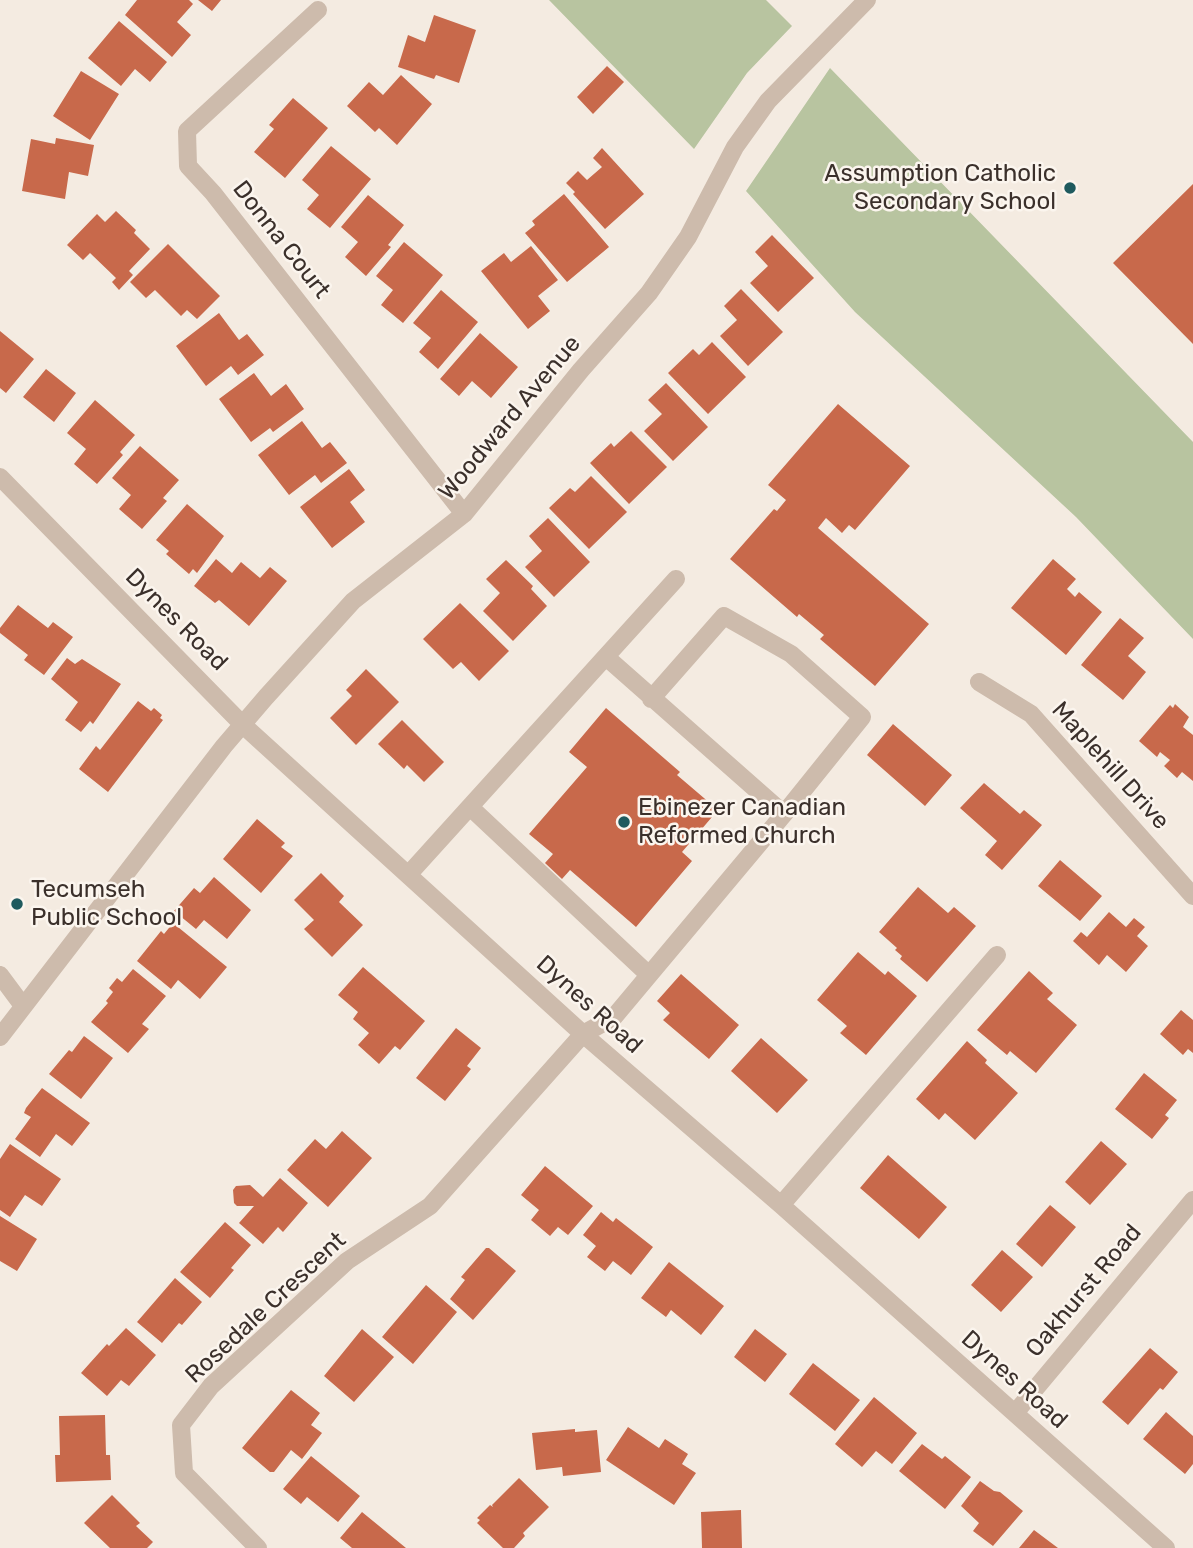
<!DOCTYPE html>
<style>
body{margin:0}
canvas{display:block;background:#f4ebe1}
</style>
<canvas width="1193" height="1548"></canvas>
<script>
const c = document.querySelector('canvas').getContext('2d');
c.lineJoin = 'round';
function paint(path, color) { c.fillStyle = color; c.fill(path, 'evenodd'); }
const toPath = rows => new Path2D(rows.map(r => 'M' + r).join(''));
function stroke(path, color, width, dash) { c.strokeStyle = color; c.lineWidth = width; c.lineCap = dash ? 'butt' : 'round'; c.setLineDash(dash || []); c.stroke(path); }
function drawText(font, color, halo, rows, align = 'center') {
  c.font = font + ' Rubik,sans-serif'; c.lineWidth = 5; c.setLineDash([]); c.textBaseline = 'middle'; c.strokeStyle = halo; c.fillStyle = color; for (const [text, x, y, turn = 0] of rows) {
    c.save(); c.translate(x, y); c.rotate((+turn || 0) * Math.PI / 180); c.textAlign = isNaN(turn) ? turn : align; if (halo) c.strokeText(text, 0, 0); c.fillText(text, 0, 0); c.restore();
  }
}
paint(toPath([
 [549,0,766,0,792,26,747,73,694,149],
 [830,68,1193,442,1193,639,1076,517,855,312,746,191]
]), '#b8c4a0');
paint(toPath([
 [137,0,189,0,193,4,177,22,191,35,172,57,125,15],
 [198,0,221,0,212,11],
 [434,15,476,30,459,83,436,75,434,79,398,67,408,35,425,42],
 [119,21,167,62,150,82,135,69,121,86,88,58],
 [607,66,624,82,593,114,577,97],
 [81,71,119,94,90,140,53,116],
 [401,75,432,104,397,145,379,128,375,132,347,106,369,82,383,95],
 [293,98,328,128,285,178,254,152,274,129,269,125],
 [56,138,94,145,88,176,69,172,65,199,22,191,31,139,55,144],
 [331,146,371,179,330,228,307,209,319,195,302,180],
 [602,148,644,194,605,229,573,194,575,192,566,183,578,171,587,180,602,167,593,158],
 [1193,184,1193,344,1113,263],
 [564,194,609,247,567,282,525,233,535,225,532,221],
 [368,195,404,225,388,245,391,247,366,276,345,257,358,242,341,227],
 [116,211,136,230,134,233,150,249,129,271,133,275,119,290,112,282,116,278,90,253,83,260,67,245,97,214,105,222],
 [772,235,814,278,778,312,750,283,768,266,755,252],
 [404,242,443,275,403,323,381,305,393,290,376,276],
 [168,244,220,296,197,319,187,310,181,316,155,290,146,298,130,282],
 [531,246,558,280,538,296,550,311,528,329,481,271,504,253,511,262],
 [741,289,783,332,748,366,720,336,737,320,724,306],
 [441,290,478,322,438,369,419,352,431,338,413,323],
 [219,313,239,340,247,334,264,355,238,375,231,366,206,386,176,346],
 [0,331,34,359,6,393,0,388],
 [480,333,518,367,491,398,472,381,459,396,440,379],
 [712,342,746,377,708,414,668,373,693,349,699,355],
 [46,369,76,393,54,422,23,397],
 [254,373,271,396,286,384,304,409,273,432,270,428,251,442,219,399],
 [666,383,708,427,673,461,644,431,662,414,648,400],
 [95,400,135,435,120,452,123,455,97,484,74,464,86,449,67,433],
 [838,404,910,466,855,530,849,525,842,533,826,518,818,528,929,624,875,686,820,639,824,635,799,614,797,617,730,559,774,509,777,511,786,500,768,485],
 [302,421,322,448,330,442,347,463,321,483,315,475,289,495,258,455],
 [631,431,667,467,629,504,590,463,611,443,614,447],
 [140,446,179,480,163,498,167,501,142,529,119,509,131,495,112,478],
 [349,469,365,490,350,502,365,522,332,548,300,507],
 [591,476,627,512,589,549,549,508,570,488,575,492],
 [187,504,224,536,197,573,193,569,189,574,166,554,169,551,156,540],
 [548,518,590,562,554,597,525,567,542,551,529,536],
 [216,559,232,573,241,562,260,578,270,567,287,581,249,626,219,600,215,603,194,586],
 [1053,559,1076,579,1067,589,1075,597,1079,592,1102,612,1066,655,1011,608],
 [506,560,533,586,531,589,547,606,513,641,483,611,500,593,486,579],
 [460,603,509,651,479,681,461,662,453,669,423,639],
 [18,605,48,628,53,622,73,637,44,675,24,660,28,655,0,633,0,628],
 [1120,618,1144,638,1128,656,1146,672,1123,700,1081,665],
 [67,658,75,664,82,659,121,684,93,724,90,721,81,732,65,720,78,702,51,679],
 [366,669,399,702,356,745,330,718,352,696,346,690],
 [138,701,151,711,154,708,162,715,160,718,163,720,108,792,79,769,96,746,100,750],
 [1175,704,1189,717,1183,727,1193,735,1193,781,1182,772,1177,778,1164,766,1170,760,1160,752,1157,757,1139,741,1170,705,1173,708],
 [606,708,680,772,677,775,718,810,682,852,692,861,636,927,570,870,562,879,545,863,553,854,529,834,587,767,569,752],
 [402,720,444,762,424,782,407,765,404,769,378,744],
 [893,724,952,775,925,806,867,755],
 [984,783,1020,814,1024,810,1042,825,1002,870,985,855,997,841,960,808],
 [257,819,285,843,281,847,293,856,261,893,223,859],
 [1060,860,1102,896,1080,921,1038,886],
 [321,873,344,896,339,902,363,925,332,957,304,929,314,920,294,900],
 [214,877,251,910,227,939,204,920,196,929,174,911,194,888,200,893],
 [918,887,948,913,954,907,976,926,927,982,900,959,902,956,895,950,897,948,879,932],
 [1109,912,1126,927,1134,918,1145,927,1137,936,1148,946,1126,972,1107,955,1099,965,1073,941,1081,932,1087,937],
 [173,923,227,967,200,999,178,980,171,989,137,961,161,931,164,934],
 [858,952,885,975,888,971,917,996,866,1055,840,1033,847,1026,817,1000],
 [363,967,425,1021,400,1050,395,1046,379,1064,358,1045,369,1033,353,1019,358,1012,338,995],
 [133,969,166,996,142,1024,149,1029,128,1053,91,1022,108,1003,106,1001,113,992,109,988,117,978,122,982],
 [1029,971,1053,993,1047,999,1077,1025,1036,1073,1010,1051,1007,1055,977,1030],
 [681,974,739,1025,709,1059,663,1020,670,1013,657,1001],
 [1181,1010,1193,1020,1193,1053,1188,1049,1183,1055,1160,1034],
 [456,1028,481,1048,467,1066,471,1069,445,1101,416,1078],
 [84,1036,113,1058,81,1099,49,1074,69,1050,72,1052],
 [761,1038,808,1080,777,1113,731,1071],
 [967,1041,987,1060,985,1063,1018,1093,975,1140,945,1113,939,1120,916,1099],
 [1144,1073,1177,1100,1165,1115,1169,1118,1152,1139,1115,1109],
 [42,1088,90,1123,72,1146,56,1134,40,1157,15,1139,31,1117,24,1113,26,1108],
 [342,1131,372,1158,328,1207,287,1170,315,1139,326,1149],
 [1101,1141,1127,1164,1090,1205,1065,1182],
 [10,1144,61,1179,42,1206,25,1195,10,1217,0,1210,0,1159],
 [888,1155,947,1207,919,1239,860,1188],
 [545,1166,593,1206,568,1235,558,1227,550,1236,531,1220,539,1210,521,1195],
 [280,1178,308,1203,283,1232,278,1227,263,1244,239,1223,254,1206,237,1206,234,1203,233,1190,236,1186,250,1185,263,1197],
 [1050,1205,1076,1227,1042,1267,1016,1244],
 [601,1212,613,1222,616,1218,653,1247,631,1275,613,1261,605,1271,587,1257,596,1246,583,1235],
 [0,1216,37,1239,17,1271,0,1261],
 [225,1222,251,1245,231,1268,234,1270,210,1298,180,1272],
 [486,1248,489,1248,516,1271,473,1320,450,1299,465,1280,461,1277],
 [1002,1250,1033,1277,1001,1312,971,1285],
 [669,1262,724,1306,701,1335,671,1310,666,1317,641,1298],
 [175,1278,202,1302,182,1325,179,1323,162,1343,137,1322],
 [426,1285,457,1312,413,1364,382,1337],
 [126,1328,156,1355,129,1386,121,1380,107,1396,81,1373,107,1344,109,1346],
 [362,1329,394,1357,354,1402,324,1376],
 [755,1329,787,1354,765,1382,734,1357],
 [1150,1348,1178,1372,1163,1390,1160,1388,1128,1425,1102,1402],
 [813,1363,860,1400,835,1431,789,1394],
 [291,1390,320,1413,311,1425,322,1433,302,1459,291,1450,274,1472,270,1472,242,1448],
 [874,1397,917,1433,892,1464,876,1451,862,1467,835,1444],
 [1166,1412,1193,1436,1193,1464,1185,1474,1143,1439],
 [105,1415,106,1455,110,1455,111,1480,56,1482,55,1455,60,1455,59,1416],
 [628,1427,659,1448,665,1439,688,1454,682,1464,696,1473,674,1505,606,1460],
 [575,1429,575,1432,597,1430,601,1472,563,1476,562,1467,536,1470,532,1433],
 [922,1444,942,1459,945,1456,971,1477,945,1509,899,1471],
 [311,1456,360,1496,338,1522,307,1497,301,1504,283,1489],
 [519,1478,549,1507,523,1533,525,1536,514,1548,503,1548,477,1523,480,1520,477,1518,490,1505,493,1507,492,1505],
 [980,1481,994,1491,1000,1492,1023,1511,993,1546,973,1531,979,1523,961,1506],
 [112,1495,140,1523,136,1526,153,1542,147,1548,110,1548,84,1523],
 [741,1510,742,1548,702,1548,701,1512],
 [362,1512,406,1548,352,1548,340,1538],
 [1034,1530,1058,1548,1019,1548]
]), '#c8694b');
stroke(toPath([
 [318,10,187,131,188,166,213,193,464,514],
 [0,477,243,725,583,1034,781,1205,1166,1548],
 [979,682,1031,714,1193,896],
 [651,699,724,616,791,654,862,717,784,814],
 [470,807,649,975],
 [408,875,676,579],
 [0,975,23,1006],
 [0,1037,224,746,266,697,353,601,464,514,581,370,649,293,688,237,735,147,768,101,867,0],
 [781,1205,997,955],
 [1015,1413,1193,1200],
 [258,1548,184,1473,181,1425,211,1386,347,1261,430,1206,583,1034,614,1017,784,814,606,657]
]), '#cdbbac', 18);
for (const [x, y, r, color] of [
 [1070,188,7,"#1f5a5e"],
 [624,822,7,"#1f5a5e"],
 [17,904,7,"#1f5a5e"]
]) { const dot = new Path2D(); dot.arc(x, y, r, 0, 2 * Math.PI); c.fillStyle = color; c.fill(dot); stroke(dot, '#fbf5ee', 2.5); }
drawText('24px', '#3b302b', '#fbf5ee', [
 ["Assumption Catholic",1056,174,"right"],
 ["Secondary School",1056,202,"right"],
 ["Ebinezer Canadian",638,808],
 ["Reformed Church",638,836],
 ["Tecumseh",31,890],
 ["Public School",31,918]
], 'left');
drawText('24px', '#3b302b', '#fbf5ee', [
 ["Donna Court",281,240,52],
 ["Woodward Avenue",510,418,-50],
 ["Dynes Road",176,620,45],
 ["Maplehill Drive",1110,766,48],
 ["Dynes Road",589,1005,42],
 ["Oakhurst Road",1084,1291,-50],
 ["Rosedale Crescent",266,1308,-43],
 ["Dynes Road",1014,1380,42]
]);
</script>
